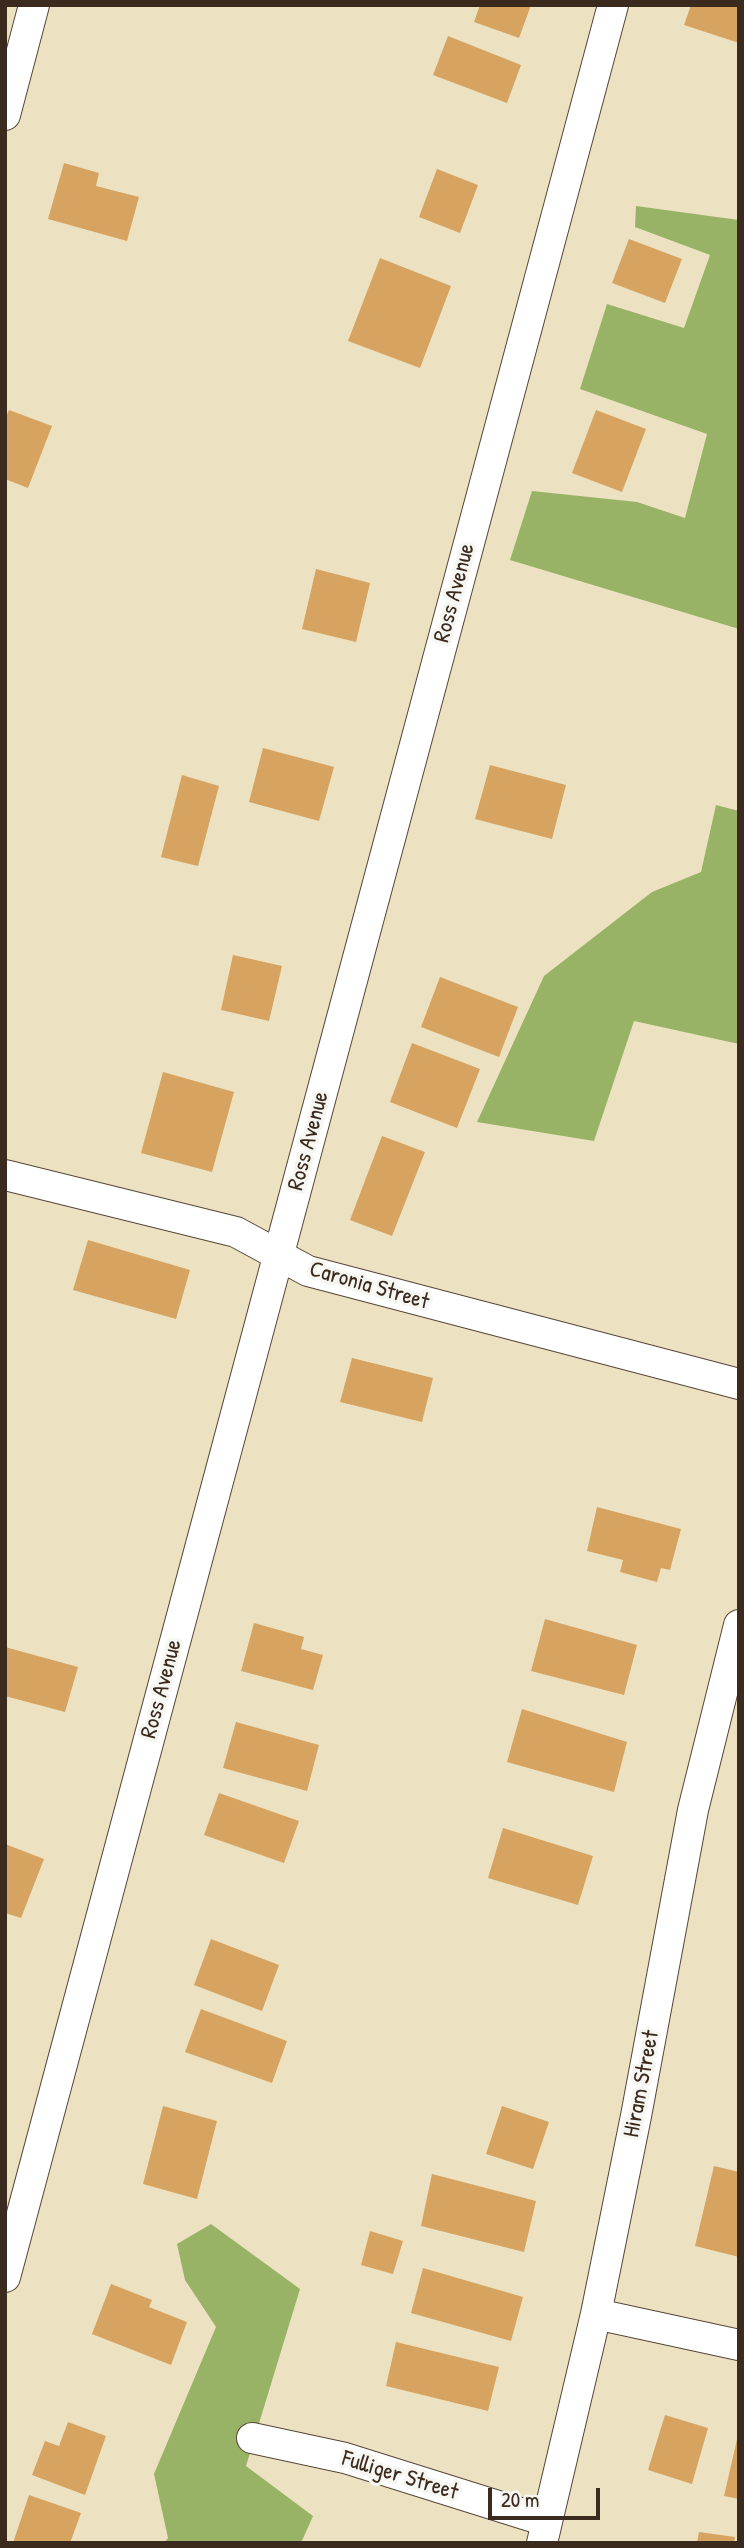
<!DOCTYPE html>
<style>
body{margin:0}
#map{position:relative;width:744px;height:2548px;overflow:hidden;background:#ece2c2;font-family:"Patrick Hand",sans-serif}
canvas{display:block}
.frame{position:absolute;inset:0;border:7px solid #3b2a1e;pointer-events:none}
.scale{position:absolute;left:488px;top:2488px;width:112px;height:32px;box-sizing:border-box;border:4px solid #3b2a1e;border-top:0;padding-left:9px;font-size:21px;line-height:24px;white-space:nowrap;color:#3b2a1e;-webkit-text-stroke:5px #f6f6f2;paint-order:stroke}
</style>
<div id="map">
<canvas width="744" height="2548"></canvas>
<div class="frame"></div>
<div class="scale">20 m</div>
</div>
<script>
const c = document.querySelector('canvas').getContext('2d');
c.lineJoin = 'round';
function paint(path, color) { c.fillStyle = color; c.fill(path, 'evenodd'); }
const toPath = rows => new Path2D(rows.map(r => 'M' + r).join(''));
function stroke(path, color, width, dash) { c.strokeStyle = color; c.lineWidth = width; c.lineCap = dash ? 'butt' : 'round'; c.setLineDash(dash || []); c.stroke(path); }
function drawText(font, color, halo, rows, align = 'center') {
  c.font = font + ' "Patrick Hand",sans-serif'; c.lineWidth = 7; c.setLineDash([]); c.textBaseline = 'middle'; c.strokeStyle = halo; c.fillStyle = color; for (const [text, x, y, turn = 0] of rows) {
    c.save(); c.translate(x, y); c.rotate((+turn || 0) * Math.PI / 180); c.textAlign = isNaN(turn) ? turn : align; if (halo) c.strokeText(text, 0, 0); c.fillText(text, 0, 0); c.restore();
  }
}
paint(toPath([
 [636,206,739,220,739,629,510,560,532,491,637,502,685,518,707,434,580,389,607,304,684,328,710,255,635,227],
 [716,805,739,811,739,1044,634,1021,594,1141,477,1122,544,976,652,892,701,872],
 [211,2224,300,2289,246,2466,313,2516,301,2543,164,2543,168,2538,154,2474,216,2327,185,2280,177,2244]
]), '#98b365');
paint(toPath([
 [480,5,531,5,519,38,474,22],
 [691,5,739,5,739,43,684,25],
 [448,36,521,65,507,103,433,75],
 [64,163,99,173,96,186,139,197,127,241,48,219],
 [437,169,478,185,460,233,419,217],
 [629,239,682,259,665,303,612,283],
 [380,258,451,286,420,368,348,341],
 [9,410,52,426,28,488,5,479,5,419],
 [596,410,646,429,622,492,572,473],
 [316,569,370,583,356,642,302,629],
 [263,748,334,767,319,821,249,802],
 [490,765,566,785,552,839,475,819],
 [182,775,219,786,198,866,161,857],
 [233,955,282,966,269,1021,221,1010],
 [440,977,518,1007,499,1057,421,1027],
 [412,1043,480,1069,457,1128,390,1102],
 [163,1072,234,1092,212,1172,141,1153],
 [382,1136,425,1152,392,1236,350,1220],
 [88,1240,190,1270,176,1319,73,1290],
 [352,1358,433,1378,422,1422,340,1402],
 [597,1507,681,1529,670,1570,661,1568,657,1582,620,1572,623,1560,587,1551],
 [545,1619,637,1645,624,1695,531,1671],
 [254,1623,304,1637,301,1649,323,1655,313,1690,241,1671],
 [5,1647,78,1667,65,1712,5,1696],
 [522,1709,627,1742,614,1792,507,1762],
 [236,1722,319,1745,307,1791,223,1768],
 [219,1793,299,1821,284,1863,204,1835],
 [503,1828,593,1856,578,1905,488,1878],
 [5,1844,44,1859,21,1918,5,1913],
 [211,1939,279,1965,262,2011,194,1985],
 [201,2009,287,2041,272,2083,185,2052],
 [163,2106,217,2121,197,2199,143,2184],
 [502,2106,549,2122,533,2169,486,2154],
 [714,2166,739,2172,739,2257,695,2246],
 [432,2174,536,2201,524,2252,421,2226],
 [370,2231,403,2241,393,2274,361,2265],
 [423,2268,523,2297,511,2341,411,2313],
 [111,2284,152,2300,149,2307,187,2322,171,2365,92,2334],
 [396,2342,499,2367,488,2411,386,2386],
 [665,2415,708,2428,692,2484,648,2470],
 [68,2422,106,2436,85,2495,32,2475,45,2441,59,2446],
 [738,2435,739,2435,739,2499,724,2496],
 [29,2495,81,2513,70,2543,13,2543],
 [699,2532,735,2537,734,2543,697,2543]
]), '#d6a360');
const street = toPath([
 [5,115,34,5],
 [5,1175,236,1232,308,1271,739,1384],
 [5,2277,613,5],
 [596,2314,739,2345],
 [252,2438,345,2458,546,2521],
 [542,2543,596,2314,636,2116,693,1810,739,1625]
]);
stroke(street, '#564637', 32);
stroke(street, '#fff', 30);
drawText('23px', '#3b2a1e', '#f6f6f2', [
 ["Ross Avenue",455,593,-75],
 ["Ross Avenue",309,1141,-75],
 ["Caronia Street",369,1286,16],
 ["Ross Avenue",162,1689,-75],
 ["Hiram Street",642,2084,-79],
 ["Fulliger Street",400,2476,17]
]);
</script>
